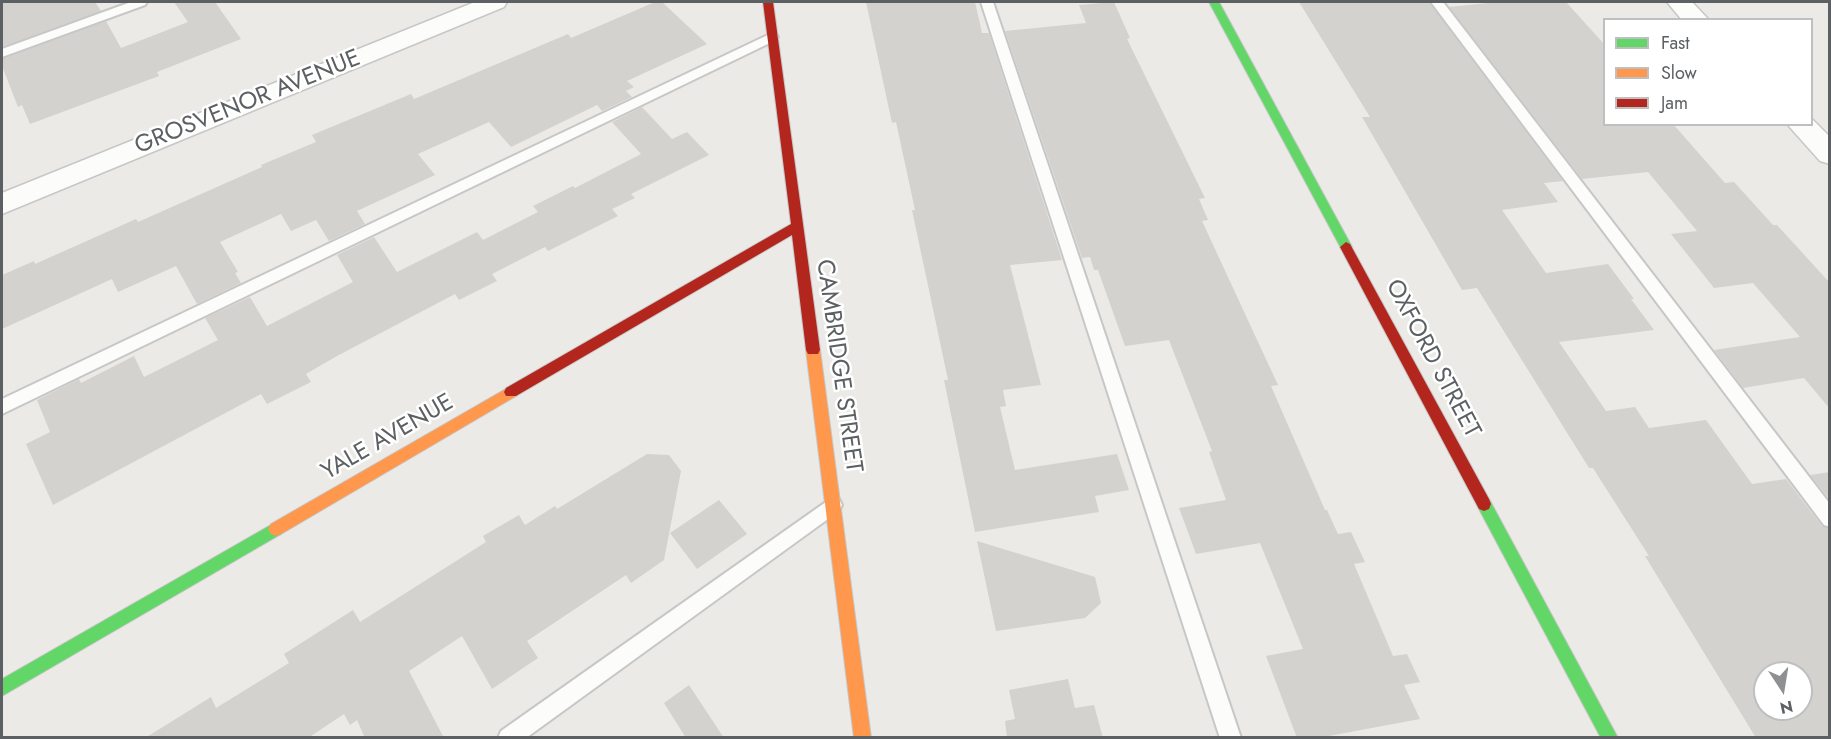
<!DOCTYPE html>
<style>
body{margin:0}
#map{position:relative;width:1831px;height:739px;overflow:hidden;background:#ebeae6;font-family:Jost,sans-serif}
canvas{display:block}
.frame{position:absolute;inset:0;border:3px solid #5c6063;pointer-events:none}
.legend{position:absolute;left:1603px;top:18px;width:210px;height:108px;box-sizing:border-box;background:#fff;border:2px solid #bebfc1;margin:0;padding:8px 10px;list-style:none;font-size:18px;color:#5c6063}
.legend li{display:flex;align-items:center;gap:12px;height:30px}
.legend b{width:30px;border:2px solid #bebfc1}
.north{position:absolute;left:1753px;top:661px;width:60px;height:60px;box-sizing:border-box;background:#fff;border:2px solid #bebfc1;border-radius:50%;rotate:168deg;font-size:16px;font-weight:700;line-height:24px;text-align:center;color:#5c6063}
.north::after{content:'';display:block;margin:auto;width:21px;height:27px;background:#8e9091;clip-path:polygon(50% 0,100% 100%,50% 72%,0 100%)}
</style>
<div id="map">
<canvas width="1831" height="739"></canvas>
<div class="frame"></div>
<ul class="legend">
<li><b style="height:8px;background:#63d668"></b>Fast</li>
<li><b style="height:8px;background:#ff974d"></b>Slow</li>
<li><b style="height:8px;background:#b3261e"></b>Jam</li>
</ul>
<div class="north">N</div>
</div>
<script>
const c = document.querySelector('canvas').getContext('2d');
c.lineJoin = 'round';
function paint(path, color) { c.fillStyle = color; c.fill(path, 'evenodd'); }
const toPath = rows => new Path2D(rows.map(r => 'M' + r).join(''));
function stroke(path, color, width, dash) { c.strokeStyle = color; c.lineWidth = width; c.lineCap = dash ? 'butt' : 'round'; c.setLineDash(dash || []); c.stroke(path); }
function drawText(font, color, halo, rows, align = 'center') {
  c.font = font + ' Jost,sans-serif'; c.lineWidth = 5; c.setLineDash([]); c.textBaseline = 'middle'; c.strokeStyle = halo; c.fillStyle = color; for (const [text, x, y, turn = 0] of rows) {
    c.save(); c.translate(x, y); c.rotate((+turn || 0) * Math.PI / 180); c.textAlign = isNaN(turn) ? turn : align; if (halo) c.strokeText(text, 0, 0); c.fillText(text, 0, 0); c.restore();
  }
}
paint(toPath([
 [2,2,95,2,101,11,2,47],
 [174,2,215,2,241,39,157,72,159,76,30,124,22,105,18,107,2,66,2,59,106,21,121,48,188,22],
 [655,2,662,2,707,44,627,81,634,87,626,91,632,97,602,111,597,105,511,147,489,122,418,154,435,175,357,211,365,224,329,241,316,220,291,231,281,214,220,242,238,272,235,273,241,283,197,304,176,266,118,292,112,279,2,329,2,275,34,261,35,264,136,219,138,222,262,167,261,165,316,142,312,135,411,94,414,99,568,34,571,38],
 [866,2,975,2,982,33,989,33,1062,260,1010,265,1041,385,1003,390,1006,406,1000,407,1015,470,1117,454,1129,490,1095,496,1099,512,975,532,944,380,948,380,912,210,915,210,896,122,892,123],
 [1114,2,1130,38,1127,39,1205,198,1199,199,1208,220,1202,221,1278,385,1271,386,1325,510,1327,510,1338,534,1351,532,1365,562,1354,564,1393,656,1407,654,1420,682,1404,685,1420,719,1318,738,1297,738,1266,656,1303,649,1260,543,1196,554,1179,508,1226,500,1209,452,1212,451,1169,340,1125,346,1098,270,1094,270,1090,257,1082,258,1005,31,1086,23,1079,5],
 [1299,2,1429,2,1563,181,1544,183,1558,202,1502,210,1546,273,1608,264,1634,299,1631,299,1654,330,1559,342,1606,411,1635,407,1649,428,1706,420,1752,484,1786,479,1822,526,1830,529,1830,738,1756,738,1645,556,1649,556,1593,468,1589,468,1477,288,1462,290,1362,117,1370,117],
 [1765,673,1801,673,1801,709,1765,709],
 [1498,2,1566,2,1605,45,1605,124,1673,124,1725,183,1734,182,1773,225,1777,225,1830,283,1830,409,1804,378,1743,388,1714,350,1800,337,1753,283,1714,288,1671,234,1697,231,1648,172,1582,179,1449,7],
 [642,107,672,139,687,132,709,155,631,194,635,198,612,209,618,216,548,251,545,247,492,274,497,281,459,300,455,294,337,356,306,374,311,382,267,404,261,394,53,505,26,444,50,432,37,400,79,379,81,383,134,356,144,377,218,340,205,318,250,297,267,326,353,282,337,255,374,237,397,272,477,232,483,240,538,212,533,206,573,186,575,188,641,154,612,122],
 [647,454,669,455,681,471,664,560,631,583,626,575,527,641,538,658,492,689,462,636,409,671,444,738,365,738,357,720,350,725,344,714,308,738,145,738,211,697,216,708,289,663,284,654,353,610,360,622,486,542,483,536,519,515,525,525,555,506,557,509],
 [1830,472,1830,500,1810,475],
 [719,500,747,534,697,569,670,533],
 [977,541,1095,577,1101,603,1085,618,996,631],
 [1068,679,1075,708,1094,705,1103,738,1007,738,1005,721,1015,719,1009,690],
 [689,685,724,738,686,738,664,703]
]), '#d3d2cf');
const lane = toPath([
 [131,2,147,2,145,5,2,57,2,49,131,2],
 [981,2,993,2,1241,738,1220,738,981,2],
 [1431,2,1443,2,1830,504,1830,527,1824,525,1431,2],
 [772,33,776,34,778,37,776,40,2,414,2,399,772,33],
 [833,497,839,499,842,505,839,511,526,738,498,738,501,731,833,497]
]);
const street = toPath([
 [475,2,507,2,504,7,2,214,2,193,475,2],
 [1667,2,1692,2,1709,20,1682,20,1667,2],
 [1812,119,1830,137,1830,164,1820,161,1787,124,1812,124,1812,119]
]);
const fast = toPath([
 [1209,2,1219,2,1352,247,1350,250,1342,250,1209,2],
 [1484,497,1489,499,1618,738,1601,738,1479,509,1477,504,1479,499,1484,497],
 [276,522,281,524,284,529,281,534,2,696,2,679,276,522]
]);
const slow = toPath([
 [813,345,818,346,820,350,871,738,854,738,806,350,808,346,813,345],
 [511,386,516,388,518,392,516,396,281,534,276,536,271,534,268,529,271,524,511,386]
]);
const jam = toPath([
 [763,2,773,2,820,350,818,354,808,354,806,350,792,235,516,396,506,396,504,392,506,388,791,224,763,2],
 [1346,242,1350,244,1489,499,1491,504,1489,509,1484,511,1479,509,1340,247,1346,242]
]);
stroke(lane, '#c7c7c7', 4);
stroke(street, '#c7c7c7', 3);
stroke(fast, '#c6c7c7', 2);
stroke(slow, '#c6c7c7', 2);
stroke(jam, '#c6c7c7', 2);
paint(lane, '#fcfcfb');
paint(street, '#fcfcfb');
paint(fast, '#63d668');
paint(slow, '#ff974d');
paint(jam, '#b3261e');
drawText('24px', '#5c6063', '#fff', [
 ["GROSVENOR AVENUE",248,103,-22],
 ["OXFORD STREET",1432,359,62],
 ["CAMBRIDGE STREET",838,366,82],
 ["YALE AVENUE",388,438,-30]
]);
</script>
